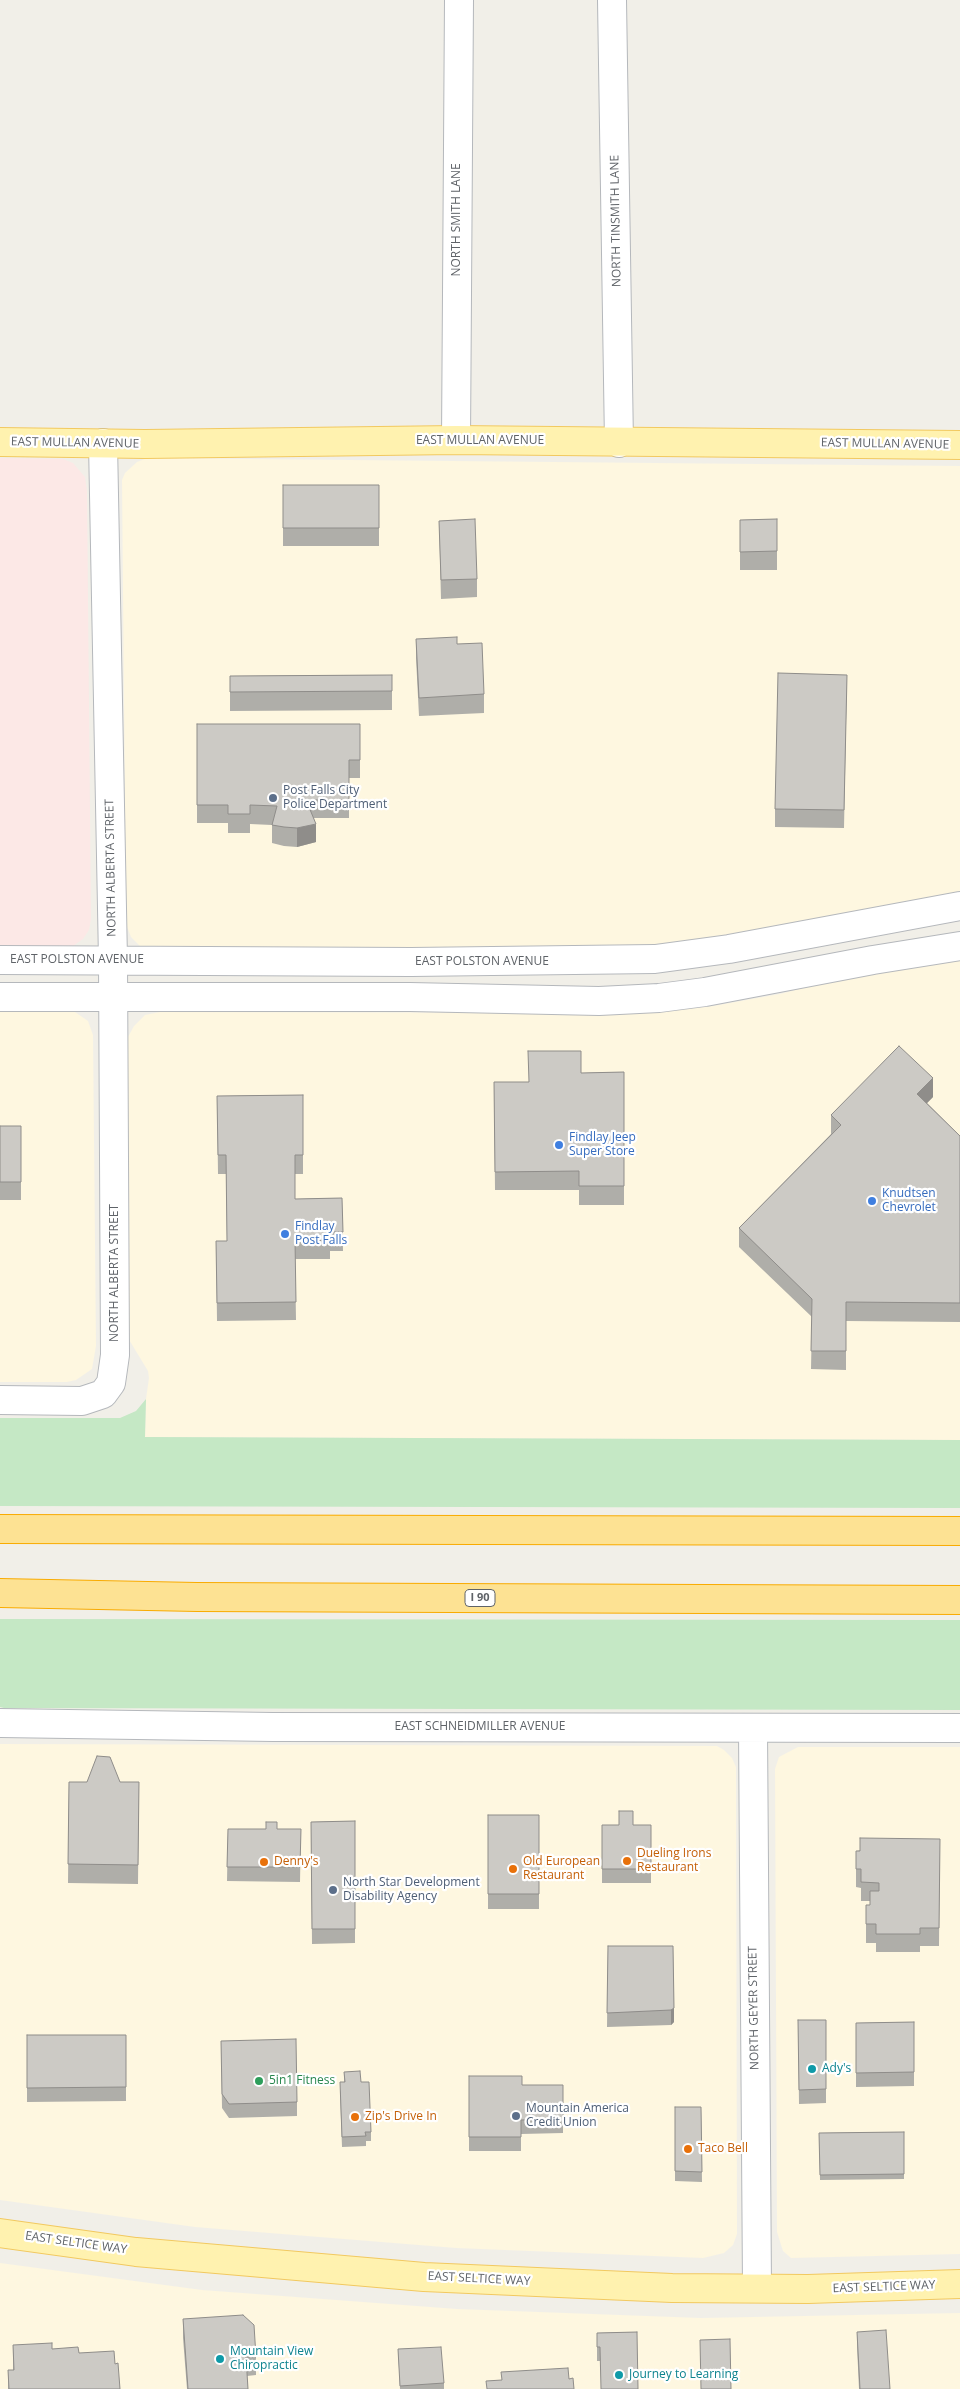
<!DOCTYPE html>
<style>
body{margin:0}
canvas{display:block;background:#f1efe8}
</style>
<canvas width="960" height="2389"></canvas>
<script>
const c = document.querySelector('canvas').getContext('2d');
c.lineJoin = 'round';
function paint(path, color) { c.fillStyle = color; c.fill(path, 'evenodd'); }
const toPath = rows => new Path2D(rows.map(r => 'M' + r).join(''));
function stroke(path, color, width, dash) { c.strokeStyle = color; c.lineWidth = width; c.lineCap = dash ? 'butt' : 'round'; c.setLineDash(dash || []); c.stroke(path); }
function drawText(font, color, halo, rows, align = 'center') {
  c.font = font + ' "Open Sans",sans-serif'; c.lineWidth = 4.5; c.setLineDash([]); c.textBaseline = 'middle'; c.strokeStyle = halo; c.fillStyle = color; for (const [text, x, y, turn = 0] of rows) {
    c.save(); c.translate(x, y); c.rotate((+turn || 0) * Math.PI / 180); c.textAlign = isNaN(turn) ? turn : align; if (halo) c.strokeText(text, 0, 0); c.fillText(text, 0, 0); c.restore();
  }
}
paint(toPath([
 [147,458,960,466,960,896,741,936,619,949,150,949,140,946,131,937,126,924,122,480,125,473,137,462],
 [960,958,960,1440,145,1437,146,1399,149,1378,148,1371,128,1338,127,1059,128,1037,134,1026,145,1015,160,1012,645,1013,713,1006,780,994,861,973],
 [0,1010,75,1012,88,1021,93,1035,96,1346,92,1369,76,1380,67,1382,0,1382],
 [0,1744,717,1746,724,1750,732,1758,736,1767,737,2234,733,2245,724,2253,703,2258,456,2248,195,2227,0,2200],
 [798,1747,960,1747,960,2254,791,2258,783,2251,777,2232,775,1769,779,1757],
 [0,2263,202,2290,457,2309,701,2318,960,2313,960,2389,0,2389]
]), '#fef7e0');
paint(toPath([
 [0,458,63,459,73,463,85,477,87,491,91,919,89,930,83,939,73,946,59,949,0,948]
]), '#fce8e6');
paint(toPath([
 [146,1399,145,1437,960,1440,960,1508,0,1506,0,1418,120,1418,136,1411],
 [0,1619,960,1620,960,1710,4,1708,0,1707]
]), '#c5e8c5');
const minor = toPath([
 [612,0,619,443],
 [456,440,459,0],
 [0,960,411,962,655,959,729,949,960,906],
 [0,997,410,997,599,1001,659,998,705,992,873,960,960,946],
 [0,1400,82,1401,103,1394,111,1383,115,1355,113,960,103,443],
 [0,1723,273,1727,960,1728],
 [753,1728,757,2288]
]);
const major = toPath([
 [0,442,145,444,456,440,960,445],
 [0,2233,136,2252,424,2277,672,2288,808,2289,960,2284]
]);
const highway = toPath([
 [0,1529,960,1531],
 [0,1593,197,1597,960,1600]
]);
stroke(minor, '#b5b8bc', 30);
stroke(major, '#f2c960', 30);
stroke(highway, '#f9ab00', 30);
stroke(minor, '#fff', 28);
stroke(major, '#fff2af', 28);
stroke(highway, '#fde293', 28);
paint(toPath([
 [283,485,379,485,379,546,283,546],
 [777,519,777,570,740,570,740,520],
 [439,521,477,579,477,597,441,599],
 [416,639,457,644,484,694,484,713,419,716,416,658],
 [392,675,392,710,230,711,230,676],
 [847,675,844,828,775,827,775,809],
 [197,724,360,724,360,778,349,778,349,818,314,818,316,842,297,847,284,846,272,843,272,825,250,824,250,833,228,833,228,823,197,823],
 [624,1072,624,1205,579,1205,579,1190,495,1190,494,1082,528,1082,581,1073],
 [303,1095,303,1174,295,1174,295,1199,342,1198,343,1251,330,1251,330,1259,295,1259,296,1320,217,1321,216,1241,227,1241,226,1174,218,1174,217,1096],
 [933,1097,927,1103,960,1136,960,1322,846,1321,846,1370,811,1369,812,1317,739,1247,739,1228,831,1134,831,1115],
 [0,1126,21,1126,21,1200,0,1200],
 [69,1782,139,1782,138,1884,68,1883],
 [488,1815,539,1815,539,1909,488,1909],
 [355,1821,355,1943,312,1944,311,1822],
 [602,1825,651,1825,651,1883,602,1883],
 [228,1829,301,1829,300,1882,227,1881],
 [940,1839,939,1946,920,1946,920,1952,876,1952,876,1943,866,1943,866,1905,870,1905,870,1901,861,1901,861,1888,856,1887,856,1851],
 [608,1946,673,1946,674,2022,671,2025,607,2027],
 [798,2020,826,2020,826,2103,799,2104],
 [914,2022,914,2086,856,2087,856,2023],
 [27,2035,126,2035,126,2101,27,2102],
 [221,2041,297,2102,297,2116,229,2118,222,2108],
 [344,2072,361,2082,371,2132,371,2141,366,2141,366,2146,342,2147,340,2092,344,2082],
 [469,2076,522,2085,563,2085,563,2133,521,2134,521,2151,469,2151],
 [675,2107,701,2107,702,2182,675,2181],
 [904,2132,904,2179,820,2180,819,2133],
 [183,2319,256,2357,256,2375,247,2376,248,2389,187,2389,183,2338],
 [637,2332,600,2361,597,2361,597,2333],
 [857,2332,890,2389,859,2389,857,2346],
 [13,2345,52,2349,79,2353,115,2364,120,2389,8,2389,8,2370,13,2370],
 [398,2349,444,2383,444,2389,400,2389]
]), '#afaea9');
paint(toPath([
 [316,824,316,842,297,847,297,828],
 [933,1078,933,1097,917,1113,917,1094],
 [674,2008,674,2022,671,2025,671,2010]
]), '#8f8d8a');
const building = toPath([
 [283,485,379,485,379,528,283,528,283,485],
 [475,519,477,579,441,580,439,521,475,519],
 [777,519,777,551,740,552,740,520,777,519],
 [457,637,457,644,482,643,484,694,419,698,416,639,457,637],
 [778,673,847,675,844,810,775,809,778,673],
 [392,675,392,691,230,692,230,676,392,675],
 [197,724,360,724,360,760,349,760,349,800,306,800,316,824,297,828,284,827,272,825,277,806,250,805,250,814,228,814,228,805,197,805,197,724],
 [899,1046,933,1078,917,1094,960,1136,960,1303,846,1302,846,1351,811,1351,812,1299,739,1228,841,1125,831,1115,899,1046],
 [528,1051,581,1051,581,1073,624,1072,624,1186,579,1186,579,1171,495,1172,494,1082,529,1082,528,1051],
 [303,1095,303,1155,295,1155,295,1199,342,1198,343,1232,330,1232,330,1240,295,1241,296,1302,217,1303,216,1241,227,1241,226,1155,218,1155,217,1096,303,1095],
 [0,1126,21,1126,21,1182,0,1182,0,1126],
 [97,1756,110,1757,120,1782,139,1782,138,1865,68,1864,69,1782,87,1782,97,1756],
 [619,1811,633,1811,633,1825,651,1825,651,1869,602,1869,602,1825,619,1825,619,1811],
 [488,1815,539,1815,539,1894,488,1894,488,1815],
 [355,1821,355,1929,312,1929,311,1822,355,1821],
 [266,1822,277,1822,277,1829,301,1829,300,1867,227,1867,228,1829,266,1829,266,1822],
 [860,1838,940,1839,939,1928,920,1928,920,1934,876,1934,876,1924,866,1924,866,1905,870,1905,870,1891,879,1891,879,1883,861,1882,861,1869,856,1869,856,1851,860,1851,860,1838],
 [608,1946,673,1946,674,2008,671,2010,607,2013,608,1946],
 [798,2020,826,2020,826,2089,799,2090,798,2020],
 [914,2022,914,2072,856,2073,856,2023,914,2022],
 [27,2035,126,2035,126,2087,27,2088,27,2035],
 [296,2039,297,2102,229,2104,222,2094,221,2041,296,2039],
 [360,2071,361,2082,369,2082,371,2132,365,2132,366,2136,342,2137,340,2082,345,2082,344,2072,360,2071],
 [469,2076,522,2076,522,2085,563,2085,563,2119,521,2120,521,2137,469,2137,469,2076],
 [675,2107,701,2107,702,2172,675,2171,675,2107],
 [904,2132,904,2174,820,2175,819,2133,904,2132],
 [243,2315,254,2325,256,2357,246,2357,248,2389,188,2389,183,2319,243,2315],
 [886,2330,890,2389,860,2389,857,2332,886,2330],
 [637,2332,638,2389,601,2389,600,2347,597,2347,597,2333,637,2332],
 [730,2339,731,2389,701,2389,700,2340,730,2339],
 [52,2343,52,2349,78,2347,79,2353,114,2351,115,2364,118,2363,120,2389,9,2389,8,2370,14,2370,13,2345,52,2343],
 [441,2347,444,2383,400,2386,398,2349,441,2347],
 [568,2368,569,2379,573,2378,574,2389,487,2389,486,2381,502,2380,501,2372,568,2368]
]);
paint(building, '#cccac5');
stroke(building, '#8f8d8a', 1);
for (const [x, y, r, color] of [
 [273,798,5,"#5c6f8a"],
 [559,1145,5,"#3f7fe0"],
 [872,1201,5,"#3f7fe0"],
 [285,1234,5,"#3f7fe0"],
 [627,1861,5,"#e8710a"],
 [264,1862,5,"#e8710a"],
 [513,1869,5,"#e8710a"],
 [333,1890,5,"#5c6f8a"],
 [812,2069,5,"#0f9aa8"],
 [259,2081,5,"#2e9e5b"],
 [516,2116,5,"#5c6f8a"],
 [355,2117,5,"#e8710a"],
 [688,2149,5,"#e8710a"],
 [220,2359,5,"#0f9aa8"],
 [619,2375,5,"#0f9aa8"]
]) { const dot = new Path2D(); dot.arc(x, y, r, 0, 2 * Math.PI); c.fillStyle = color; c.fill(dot); stroke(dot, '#fff', 2); }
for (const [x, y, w] of [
 [480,1598,30]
]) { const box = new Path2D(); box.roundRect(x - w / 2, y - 8.5, w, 17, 4); c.fillStyle = '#fff'; c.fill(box); stroke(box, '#5f6368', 1); }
drawText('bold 11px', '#5f6368', null, [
 ["I 90",480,1598]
]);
drawText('12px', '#5f6368', '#fff', [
 ["NORTH SMITH LANE",457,220,-90],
 ["NORTH TINSMITH LANE",616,221,-91],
 ["EAST MULLAN AVENUE",480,441],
 ["EAST MULLAN AVENUE",75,443,1],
 ["EAST MULLAN AVENUE",885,444,1],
 ["NORTH ALBERTA STREET",111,868,-91],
 ["EAST POLSTON AVENUE",77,960],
 ["EAST POLSTON AVENUE",482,962],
 ["NORTH ALBERTA STREET",115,1273,-90],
 ["EAST SCHNEIDMILLER AVENUE",480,1727],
 ["NORTH GEYER STREET",754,2008,-91],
 ["EAST SELTICE WAY",76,2243,8],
 ["EAST SELTICE WAY",479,2279,3],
 ["EAST SELTICE WAY",884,2287,-2]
]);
drawText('12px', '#4e5e75', '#fff', [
 ["Post Falls City",283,791],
 ["Police Department",283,805],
 ["North Star Development",343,1883],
 ["Disability Agency",343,1897],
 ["Mountain America",526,2109],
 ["Credit Union",526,2123]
], 'left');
drawText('12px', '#366cbe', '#fff', [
 ["Findlay Jeep",569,1138],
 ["Super Store",569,1152],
 ["Knudtsen",882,1194],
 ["Chevrolet",882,1208],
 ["Findlay",295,1227],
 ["Post Falls",295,1241]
], 'left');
drawText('12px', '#c56008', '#fff', [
 ["Dueling Irons",637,1854],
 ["Restaurant",637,1868],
 ["Denny's",274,1862],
 ["Old European",523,1862],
 ["Restaurant",523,1876],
 ["Zip's Drive In",365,2117],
 ["Taco Bell",698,2149]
], 'left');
drawText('12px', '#0d838f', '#fff', [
 ["Ady's",822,2069],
 ["Mountain View",230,2352],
 ["Chiropractic",230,2366],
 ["Journey to Learning",629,2375]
], 'left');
drawText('12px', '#27864d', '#fff', [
 ["5in1 Fitness",269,2081]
], 'left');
</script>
